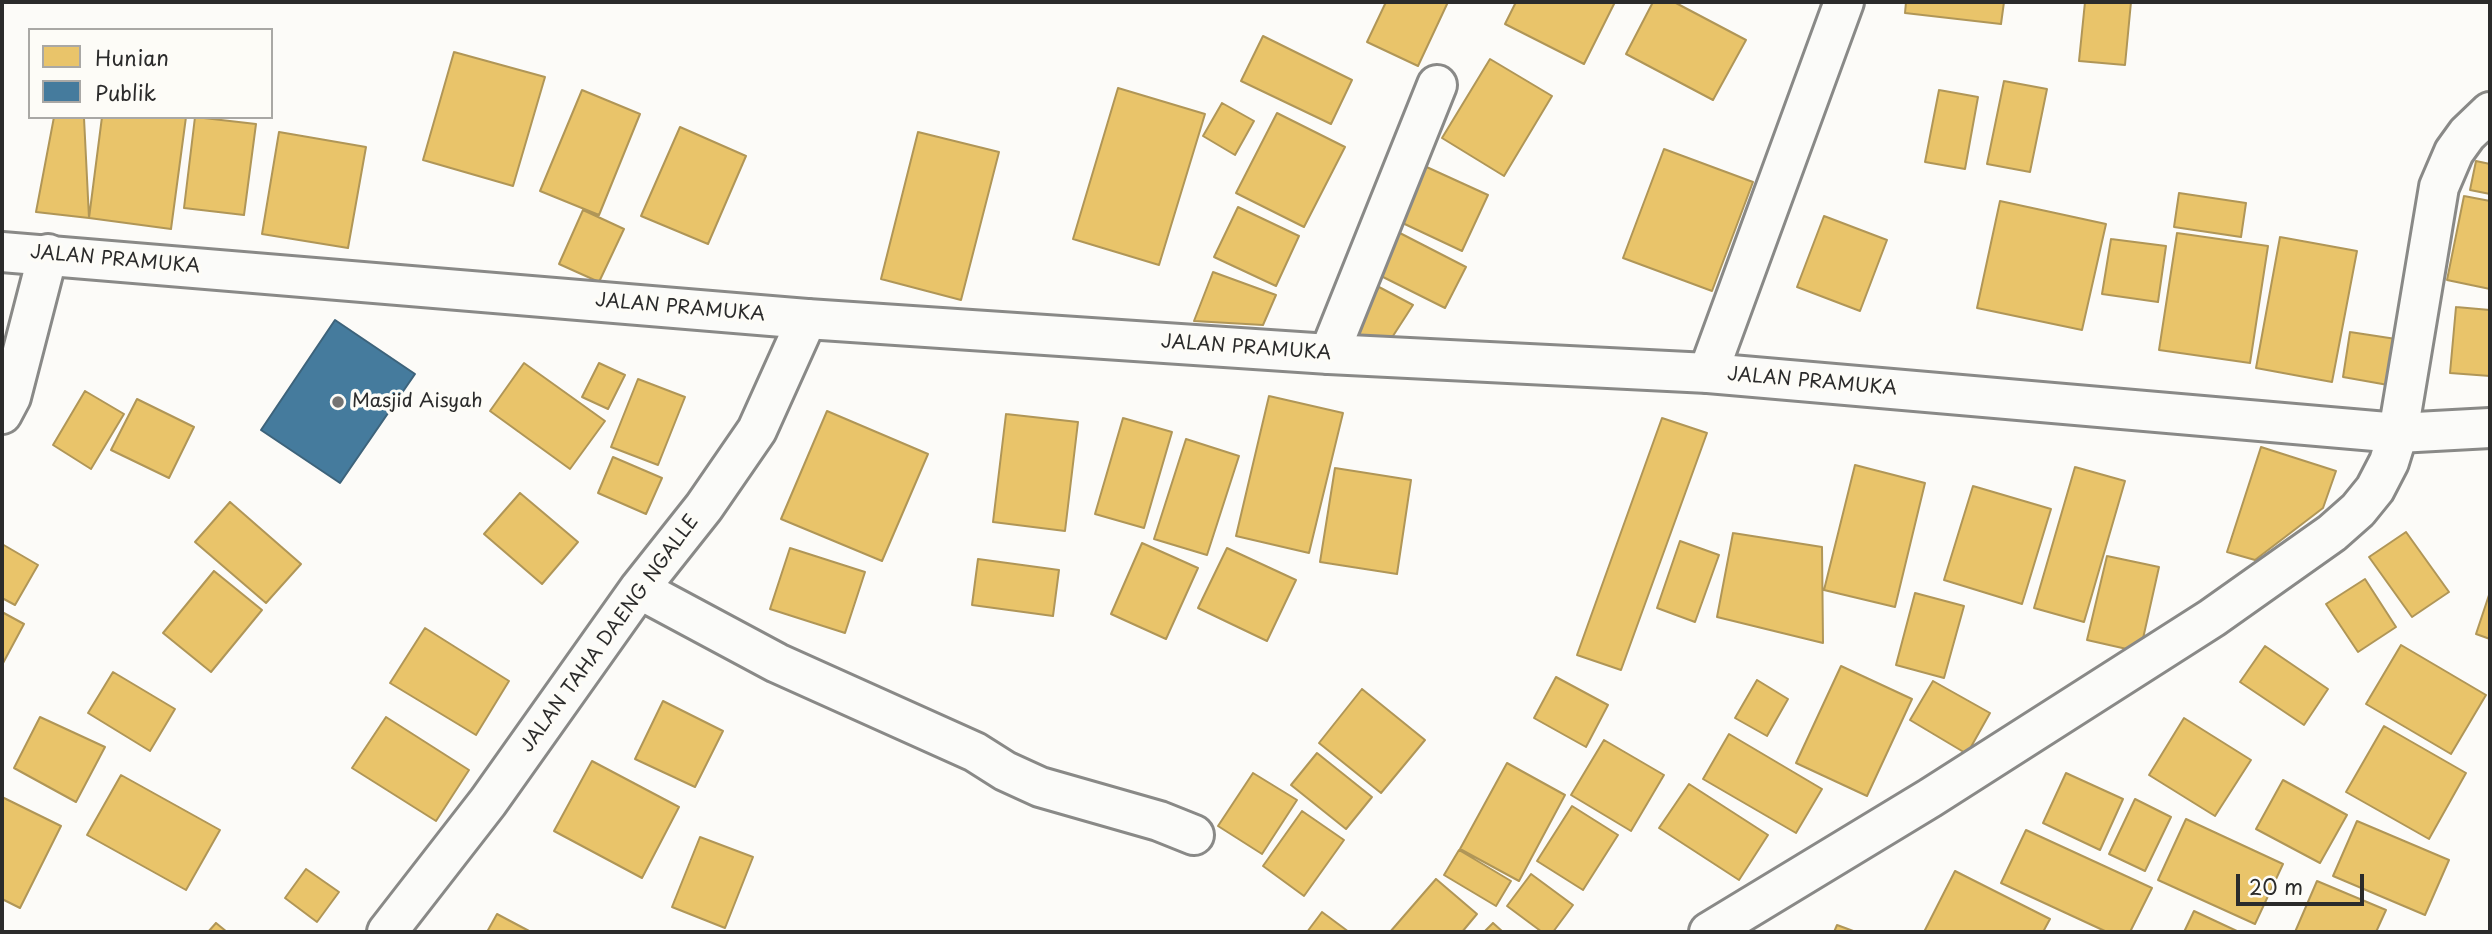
<!DOCTYPE html>
<style>
body{margin:0}
#map{position:relative;width:2492px;height:934px;overflow:hidden;background:#fcfbf8;font-family:"Playpen Sans",sans-serif}
canvas{display:block}
.frame{position:absolute;inset:0;border:4px solid #2b2b2b;pointer-events:none}
.legend{position:absolute;left:28px;top:28px;width:245px;height:91px;box-sizing:border-box;background:#fdfcf7;border:2px solid #a9a8a5;margin:0;padding:9px 12px;list-style:none;font-size:21px;color:#2b2b2b}
.legend li{display:flex;align-items:center;gap:14px;height:35px}
.legend b{width:35px;border:2px solid #a9a8a5}
.scale{position:absolute;left:2236px;top:874px;width:128px;height:32px;box-sizing:border-box;border:4px solid #2b2b2b;border-top:0;padding-left:9px;font-size:21px;line-height:24px;white-space:nowrap;color:#2b2b2b;-webkit-text-stroke:5px #fdfcf7;paint-order:stroke}
</style>
<div id="map">
<canvas width="2492" height="934"></canvas>
<div class="frame"></div>
<ul class="legend">
<li><b style="height:19px;background:#e9c46a"></b>Hunian</li>
<li><b style="height:19px;background:#457b9d"></b>Publik</li>
</ul>
<div class="scale">20 m</div>
</div>
<script>
const c = document.querySelector('canvas').getContext('2d');
c.lineJoin = 'round';
function paint(path, color) { c.fillStyle = color; c.fill(path, 'evenodd'); }
const toPath = rows => new Path2D(rows.map(r => 'M' + r).join(''));
function stroke(path, color, width, dash) { c.strokeStyle = color; c.lineWidth = width; c.lineCap = dash ? 'butt' : 'round'; c.setLineDash(dash || []); c.stroke(path); }
function drawText(font, color, halo, rows, align = 'center') {
  c.font = font + ' "Playpen Sans",sans-serif'; c.lineWidth = 7; c.setLineDash([]); c.textBaseline = 'middle'; c.strokeStyle = halo; c.fillStyle = color; for (const [text, x, y, turn = 0] of rows) {
    c.save(); c.translate(x, y); c.rotate((+turn || 0) * Math.PI / 180); c.textAlign = isNaN(turn) ? turn : align; if (halo) c.strokeText(text, 0, 0); c.fillText(text, 0, 0); c.restore();
  }
}
const homes = toPath([
 [1386,2,1448,2,1418,66,1367,42,1386,2],
 [1516,2,1615,2,1584,64,1505,24,1516,2],
 [1653,2,1674,2,1746,40,1713,100,1626,54,1653,2],
 [1906,2,2004,2,2001,24,1905,13,1906,2],
 [2085,2,2131,2,2125,65,2079,61,2085,2],
 [1263,36,1352,80,1331,124,1241,81,1263,36],
 [454,52,545,77,513,186,423,160,454,52],
 [1490,59,1552,96,1504,176,1442,138,1490,59],
 [2004,81,2047,89,2030,172,1987,164,2004,81],
 [1118,88,1205,114,1159,265,1073,239,1118,88],
 [582,90,640,114,599,215,540,191,582,90],
 [1939,90,1978,97,1965,169,1925,162,1939,90],
 [1222,103,1254,121,1235,155,1203,136,1222,103],
 [1277,113,1345,147,1304,227,1236,193,1277,113],
 [54,117,84,118,89,218,36,212,54,117],
 [102,117,186,117,171,229,89,218,102,117],
 [195,117,256,124,244,215,184,208,195,117],
 [680,127,746,156,708,244,641,216,680,127],
 [279,132,366,147,348,248,262,234,279,132],
 [918,132,999,152,961,300,881,279,918,132],
 [1664,149,1753,182,1712,291,1623,258,1664,149],
 [2476,161,2490,164,2490,194,2470,190,2476,161],
 [1420,164,1488,195,1462,251,1394,219,1420,164],
 [2179,193,2246,203,2241,237,2174,227,2179,193],
 [2464,196,2490,201,2490,289,2447,280,2464,196],
 [2000,201,2106,224,2082,330,1977,308,2000,201],
 [1238,207,1299,236,1276,286,1214,257,1238,207],
 [583,210,624,229,599,282,559,264,583,210],
 [1824,216,1887,240,1860,311,1797,287,1824,216],
 [1394,230,1466,267,1445,308,1373,272,1394,230],
 [2177,233,2268,246,2250,363,2159,350,2177,233],
 [2280,237,2357,251,2332,382,2256,368,2280,237],
 [2111,239,2166,246,2158,302,2102,294,2111,239],
 [1213,272,1276,295,1263,325,1194,321,1213,272],
 [1379,287,1413,305,1391,339,1352,334,1379,287],
 [2456,307,2490,310,2490,376,2450,373,2456,307],
 [2350,332,2396,339,2388,385,2343,377,2350,332],
 [524,363,605,421,570,469,490,411,524,363],
 [599,363,625,375,608,409,582,397,599,363],
 [638,379,685,397,658,465,611,447,638,379],
 [85,391,124,414,91,469,53,445,85,391],
 [1269,396,1343,413,1309,553,1236,536,1269,396],
 [137,399,194,427,169,478,111,450,137,399],
 [827,411,928,454,882,561,781,519,827,411],
 [1006,414,1078,422,1065,531,993,522,1006,414],
 [1123,418,1172,432,1144,528,1095,514,1123,418],
 [1662,418,1707,433,1621,670,1577,655,1662,418],
 [1186,439,1239,456,1207,555,1154,539,1186,439],
 [2261,447,2336,471,2323,508,2255,560,2227,552,2261,447],
 [613,457,662,478,646,514,598,493,613,457],
 [1855,465,1925,483,1895,607,1824,590,1855,465],
 [2075,467,2125,481,2084,622,2034,608,2075,467],
 [1335,468,1411,480,1397,574,1320,562,1335,468],
 [1973,486,2051,509,2022,604,1944,580,1973,486],
 [520,493,578,542,542,584,484,534,520,493],
 [230,502,301,564,266,603,195,542,230,502],
 [2406,532,2449,592,2412,617,2369,557,2406,532],
 [1733,533,1822,547,1823,643,1717,617,1733,533],
 [1680,541,1719,555,1695,622,1657,608,1680,541],
 [1142,543,1198,568,1166,639,1111,614,1142,543],
 [2,544,38,565,15,605,2,598,2,544],
 [790,548,865,572,845,633,770,609,790,548],
 [1227,548,1296,580,1267,641,1198,608,1227,548],
 [2107,556,2159,567,2140,652,2087,640,2107,556],
 [978,559,1059,570,1053,616,972,605,978,559],
 [214,571,262,610,211,672,163,633,214,571],
 [2365,579,2396,627,2358,652,2326,604,2365,579],
 [2490,592,2490,639,2476,634,2490,592],
 [1915,593,1964,606,1944,678,1896,665,1915,593],
 [2,612,24,624,2,665,2,612],
 [425,628,509,681,476,735,390,683,425,628],
 [2401,645,2486,695,2451,754,2366,704,2401,645],
 [2265,646,2328,689,2304,725,2240,682,2265,646],
 [1841,666,1912,699,1867,796,1796,763,1841,666],
 [113,672,175,709,150,751,88,713,113,672],
 [1556,677,1608,705,1586,747,1534,718,1556,677],
 [1757,680,1788,699,1767,736,1735,718,1757,680],
 [1933,681,1990,713,1967,754,1910,720,1933,681],
 [1362,689,1425,740,1381,793,1319,743,1362,689],
 [663,701,723,731,695,787,635,759,663,701],
 [40,717,105,747,76,802,14,768,40,717],
 [386,717,469,770,436,821,352,768,386,717],
 [2184,718,2251,760,2215,816,2149,775,2184,718],
 [2384,726,2466,773,2429,839,2346,792,2384,726],
 [1729,734,1822,789,1796,833,1703,779,1729,734],
 [1604,740,1664,775,1631,831,1571,795,1604,740],
 [1317,753,1372,797,1346,829,1291,785,1317,753],
 [592,761,679,807,642,878,554,831,592,761],
 [1507,763,1565,795,1519,881,1460,849,1507,763],
 [1253,773,1297,800,1262,854,1218,826,1253,773],
 [2066,773,2123,799,2100,850,2043,823,2066,773],
 [121,775,220,830,186,890,87,835,121,775],
 [2283,780,2347,815,2320,863,2256,829,2283,780],
 [1689,784,1768,835,1739,880,1659,828,1689,784],
 [2,797,61,826,20,908,2,899,2,797],
 [2135,799,2171,817,2145,871,2109,854,2135,799],
 [1572,806,1618,835,1583,890,1537,861,1572,806],
 [1302,811,1344,840,1304,896,1263,866,1302,811],
 [2186,819,2283,864,2255,924,2158,880,2186,819],
 [2357,821,2449,860,2425,915,2333,876,2357,821],
 [2026,830,2152,888,2130,932,2107,932,2001,883,2026,830],
 [700,837,753,857,725,928,672,907,700,837],
 [1459,850,1511,881,1496,906,1444,875,1459,850],
 [306,869,339,892,317,922,285,898,306,869],
 [1955,871,2050,919,2043,932,1924,932,1955,871],
 [1531,874,1573,905,1553,932,1542,932,1507,906,1531,874],
 [1436,879,1477,914,1462,932,1390,932,1436,879],
 [2317,881,2386,910,2376,932,2295,932,2317,881],
 [2194,911,2239,932,2184,932,2194,911],
 [1322,912,1349,932,1307,932,1322,912],
 [497,914,531,932,487,932,497,914],
 [216,923,227,932,208,932,216,923],
 [1493,923,1503,932,1484,932,1493,923],
 [1837,925,1856,932,1834,932,1837,925]
]);
paint(homes, '#e9c46a');
stroke(homes, '#b09657', 2);
const public = toPath([
 [335,320,415,374,340,483,261,430,335,320]
]);
paint(public, '#457b9d');
stroke(public, '#3d637b', 2);
const minor = toPath([
 [1329,354,1437,85],
 [1708,373,1844,2],
 [2,414,11,397,48,254],
 [639,589,777,663,975,752,1005,771,1040,787,1159,821,1194,835],
 [387,932,488,802,639,589,704,507,757,430,807,319],
 [1709,932,1930,798,2212,618,2332,533,2358,510,2375,489,2389,462,2398,433,2439,187,2454,152,2467,134,2490,112]
]);
const tertiary = toPath([
 [2,252,807,319,1329,354,1708,373,2398,433,2490,428]
]);
stroke(minor, '#898987', 44);
stroke(tertiary, '#898987', 44);
stroke(minor, '#fbfbf9', 38);
stroke(tertiary, '#fbfbf9', 38);
for (const [x, y, r, color] of [
 [338,402,7,"#747473"]
]) { const dot = new Path2D(); dot.arc(x, y, r, 0, 2 * Math.PI); c.fillStyle = color; c.fill(dot); stroke(dot, '#fdfcf7', 2.5); }
drawText('19px', '#2b2b2b', '#fdfcf7', [
 ["JALAN PRAMUKA",115,260,5],
 ["JALAN PRAMUKA",680,308,5],
 ["JALAN PRAMUKA",1246,348,4],
 ["JALAN PRAMUKA",1812,382,5],
 ["JALAN TAHA DAENG NGALLE",610,634,-54]
]);
drawText('19px', '#2b2b2b', '#fdfcf7', [
 ["Masjid Aisyah",352,402]
], 'left');
</script>
